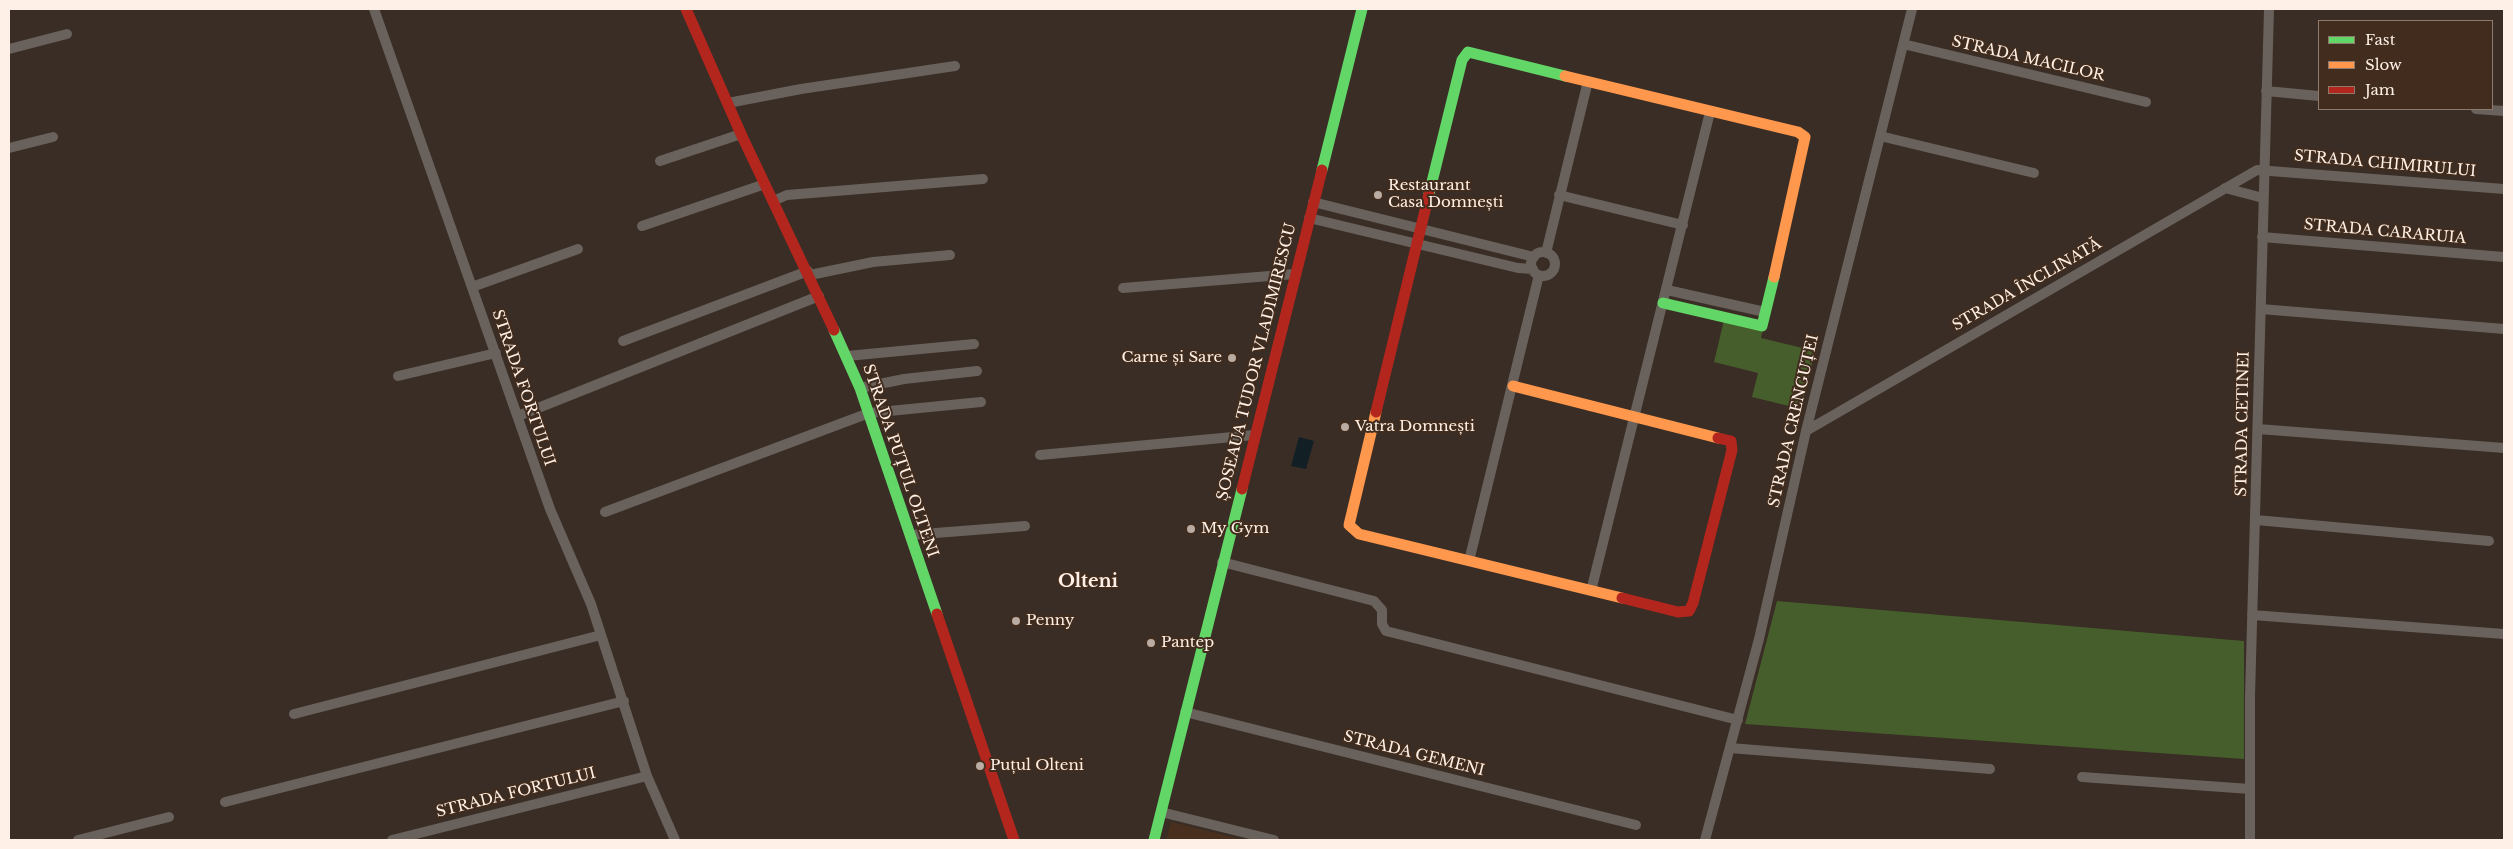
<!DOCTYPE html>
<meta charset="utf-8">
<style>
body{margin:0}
#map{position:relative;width:2513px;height:849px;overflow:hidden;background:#392d25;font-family:"Libre Baskerville",serif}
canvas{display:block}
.frame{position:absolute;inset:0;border:10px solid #fef0e6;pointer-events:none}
.legend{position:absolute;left:2318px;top:20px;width:175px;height:90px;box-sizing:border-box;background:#412c1d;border:1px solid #8d7a6d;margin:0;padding:6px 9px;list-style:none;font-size:15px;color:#fef0e6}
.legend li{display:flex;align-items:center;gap:10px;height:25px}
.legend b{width:25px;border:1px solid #8d7a6d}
</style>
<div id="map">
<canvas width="2513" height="849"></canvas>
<div class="frame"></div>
<ul class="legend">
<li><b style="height:6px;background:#63d668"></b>Fast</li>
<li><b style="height:6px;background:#ff974d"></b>Slow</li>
<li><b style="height:6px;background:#b3261e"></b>Jam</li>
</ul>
</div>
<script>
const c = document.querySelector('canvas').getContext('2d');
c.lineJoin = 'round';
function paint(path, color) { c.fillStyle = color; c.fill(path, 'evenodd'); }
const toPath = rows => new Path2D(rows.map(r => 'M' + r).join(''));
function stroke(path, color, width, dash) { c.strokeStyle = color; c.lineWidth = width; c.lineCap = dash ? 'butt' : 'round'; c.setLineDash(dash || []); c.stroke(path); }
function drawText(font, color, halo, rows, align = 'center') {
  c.font = font + ' "Libre Baskerville",serif'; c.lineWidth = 4; c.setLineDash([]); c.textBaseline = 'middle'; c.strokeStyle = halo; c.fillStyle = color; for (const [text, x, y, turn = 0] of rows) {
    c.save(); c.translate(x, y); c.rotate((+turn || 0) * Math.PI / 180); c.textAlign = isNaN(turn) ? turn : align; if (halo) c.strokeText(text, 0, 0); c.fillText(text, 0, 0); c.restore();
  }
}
paint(toPath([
 [1171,822,1243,840,1166,840]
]), '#49301e');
paint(toPath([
 [1724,320,1763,329,1761,338,1815,351,1801,409,1752,397,1758,373,1714,362],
 [1777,601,2244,641,2244,759,1745,724]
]), '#465e2b');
paint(toPath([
 [1299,437,1314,441,1306,469,1291,466]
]), '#122025');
stroke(toPath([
 [374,9,550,509,591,604,647,776,675,840],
 [1903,44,2146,102],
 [9,49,67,34],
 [2266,91,2319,96],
 [728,103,801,89,955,66],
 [2476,109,2504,111],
 [1880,136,2034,173],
 [9,148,53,137],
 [660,161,741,134],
 [2225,188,2263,198],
 [1559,195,1683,225],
 [773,201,787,195,983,179],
 [1313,202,1534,257],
 [1309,218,1518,268,1533,269],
 [642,226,765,184],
 [2262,237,2504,257],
 '1531 264a12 12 0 1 1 24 0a12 12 0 1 1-24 0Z',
 [1546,253,1588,81],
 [810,275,873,262,950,255],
 [472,287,578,249],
 [1123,288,1294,274],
 [1667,290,1765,312],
 [2261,309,2504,329],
 [623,341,808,271],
 [847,356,974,344],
 [398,376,496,353],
 [860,388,904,379,977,371],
 [518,416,819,296],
 [2258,429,2504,448],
 [1806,431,2257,170,2504,189],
 [1040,455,1254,435],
 [605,512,869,413,981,402],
 [2256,520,2489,541],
 [910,535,1025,526],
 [1469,561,1539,275],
 [1222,562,1374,601,1382,610,1382,624,1386,631,1738,720],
 [1591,591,1710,112],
 [2252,615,2504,634],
 [1185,712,1636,825],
 [294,714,601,635],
 [1730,748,1990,769],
 [2082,777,2250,789],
 [225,802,624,701],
 [1161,812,1274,840],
 [78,840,169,817],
 [392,840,647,776],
 [1705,840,1759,639,1806,431,1912,9],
 [2250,840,2250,696,2269,9]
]), '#69615b', 10);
stroke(toPath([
 [1322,170,1362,9],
 [1429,194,1462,60,1468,52,1565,76],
 [1663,303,1762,326,1774,277],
 [834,330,860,388,937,614],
 [1154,840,1242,489]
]), '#63d668', 11);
stroke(toPath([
 [1565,76,1798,132,1805,137,1774,277],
 [1513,386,1718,438],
 [1376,412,1349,525,1359,534,1622,598]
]), '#ff974d', 11);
stroke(toPath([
 [686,9,741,134,834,330],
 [1376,412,1429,194],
 [1242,489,1322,170],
 [1622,598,1678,612,1689,611,1693,603,1732,450,1731,441,1718,438],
 [937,614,1014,840]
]), '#b3261e', 11);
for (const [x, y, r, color] of [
 [1378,195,5,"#b9aca2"],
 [1232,358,5,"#b9aca2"],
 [1345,427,5,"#b9aca2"],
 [1191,529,5,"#b9aca2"],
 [1016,621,5,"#b9aca2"],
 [1151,643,5,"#b9aca2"],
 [980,766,5,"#b9aca2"]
]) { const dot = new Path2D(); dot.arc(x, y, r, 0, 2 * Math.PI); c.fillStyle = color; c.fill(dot); stroke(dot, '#412c1d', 2); }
drawText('15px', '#fef0e6', '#412c1d', [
 ["STRADA MACILOR",2028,59,13],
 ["STRADA CHIMIRULUI",2385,164,5],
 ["STRADA CARARUIA",2385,232,5],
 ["STRADA ÎNCLINATĂ",2027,285,-30],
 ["ȘOSEAUA TUDOR VLADIMIRESCU",1257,362,-76],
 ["STRADA FORTULUI",523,388,71],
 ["STRADA CRENGUȚEI",1794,421,-77],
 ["STRADA CETINEI",2243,424,-89],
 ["STRADA PUȚUL OLTENI",900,461,71],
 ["STRADA GEMENI",1414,754,14],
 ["STRADA FORTULUI",516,793,-14]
]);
drawText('15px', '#fef0e6', '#412c1d', [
 ["Restaurant",1388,186],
 ["Casa Domnești",1388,203],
 ["Carne și Sare",1222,358,"right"],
 ["Vatra Domnești",1355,427],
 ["My Gym",1201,529],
 ["Penny",1026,621],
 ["Pantep",1161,643],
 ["Puțul Olteni",990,766]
], 'left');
drawText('bold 18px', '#fef0e6', '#412c1d', [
 ["Olteni",1088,582]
]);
</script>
